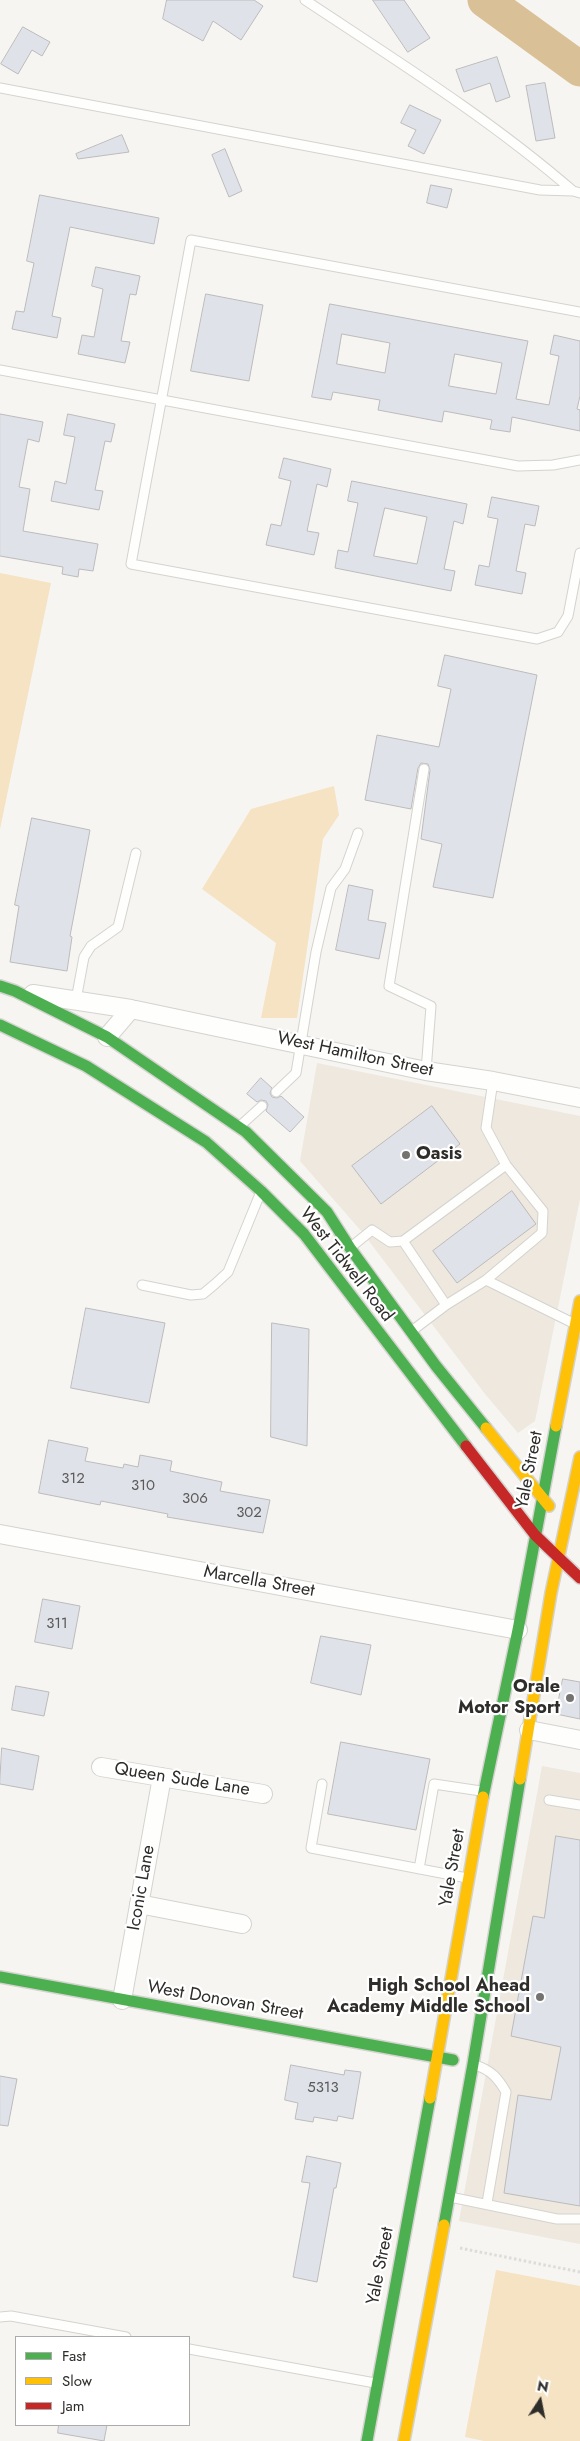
<!DOCTYPE html>
<style>
body{margin:0}
#map{position:relative;width:580px;height:2441px;overflow:hidden;background:#f7f5f1;font-family:Jost,sans-serif}
canvas{display:block}
.legend{position:absolute;left:15px;top:2336px;width:175px;height:90px;box-sizing:border-box;background:#fff;border:1px solid #ababaa;margin:0;padding:6px 9px;list-style:none;font-size:15px;color:#2e2d2a}
.legend li{display:flex;align-items:center;gap:10px;height:25px}
.legend b{width:25px;border:1px solid #ababaa}
.north{position:absolute;left:515px;top:2376px;width:50px;height:50px;-webkit-text-stroke:4px #fff;paint-order:stroke;rotate:11deg;font-size:14px;font-weight:700;line-height:20px;text-align:center;color:#2e2d2a}
.north::after{content:'';display:block;margin:auto;width:18px;height:22px;background:#2e2d2a;clip-path:polygon(50% 0,100% 100%,50% 72%,0 100%)}
</style>
<div id="map">
<canvas width="580" height="2441"></canvas>
<ul class="legend">
<li><b style="height:6px;background:#4caf50"></b>Fast</li>
<li><b style="height:6px;background:#ffc107"></b>Slow</li>
<li><b style="height:6px;background:#c62828"></b>Jam</li>
</ul>
<div class="north">N</div>
</div>
<script>
const c = document.querySelector('canvas').getContext('2d');
c.lineJoin = 'round';
function paint(path, color) {
  c.fillStyle = color;
  c.fill(path, 'evenodd');
}
function strokePath(path, color, width, dash) {
  c.strokeStyle = color;
  c.lineWidth = width;
  c.lineCap = dash ? 'butt' : 'round';
  c.setLineDash(dash || []);
  c.stroke(path);
}
function drawText(font, color, halo, rows, align = 'center') {
  c.font = font + ' Jost,sans-serif';
  c.lineWidth = 4.5;
  c.setLineDash([]);
  c.textBaseline = 'middle';
  c.strokeStyle = halo;
  c.fillStyle = color;
  for (const [text, x, y, turn = 0] of rows) {
    c.save();
    c.translate(x, y);
    c.rotate((+turn || 0) * Math.PI / 180);
    c.textAlign = isNaN(turn) ? turn : align;
    if (halo) c.strokeText(text, 0, 0);
    c.fillText(text, 0, 0);
    c.restore();
  }
}
const built = new Path2D(`
 M 317,1063 L 580,1116 L 580,1199 L 535,1421 L 518,1433 L 485,1394 L 362,1232 L 300,1161 Z
 M 542,1766 L 580,1773 L 580,2244 L 459,2221 Z`);
const green = new Path2D(`
 M 0,573 L 51,583 L 0,829 Z
 M 334,786 L 339,815 L 323,839 L 297,1018 L 261,1018 L 276,943 L 202,889 L 251,809 Z
 M 496,2270 L 580,2286 L 580,2441 L 484,2441 L 465,2437 Z`);
const river = new Path2D(`
 M 485,0 L 580,69`);
const building = new Path2D(`
 M 167,0 L 254,0 L 263,6 L 241,40 L 213,21 L 203,41 L 163,19 Z
 M 373,0 L 404,0 L 430,38 L 408,52 Z
 M 23,27 L 50,42 L 42,56 L 32,50 L 18,74 L 1,64 Z
 M 497,57 L 510,97 L 496,102 L 490,83 L 464,92 L 456,70 Z
 M 545,83 L 555,138 L 536,141 L 526,86 Z
 M 410,105 L 441,120 L 424,154 L 408,146 L 416,130 L 401,123 Z
 M 122,135 L 129,152 L 78,159 L 76,154 Z
 M 225,149 L 242,191 L 229,197 L 212,155 Z
 M 431,185 L 452,189 L 447,208 L 427,203 Z
 M 40,195 L 159,218 L 154,244 L 70,227 L 52,316 L 61,318 L 57,338 L 12,329 L 16,311 L 24,312 L 34,263 L 27,261 Z
 M 96,267 L 140,276 L 136,295 L 130,294 L 121,341 L 130,342 L 125,363 L 78,354 L 82,335 L 94,337 L 103,289 L 92,286 Z
 M 206,294 L 263,305 L 249,381 L 191,371 Z
 M 330,304 L 528,341 L 516,399 L 549,405 L 559,356 L 550,354 L 554,335 L 580,341 L 580,396 L 577,409 L 580,410 L 580,431 L 512,417 L 510,432 L 490,429 L 492,420 L 444,411 L 442,422 L 378,410 L 380,400 L 333,392 L 331,400 L 312,397 ZM 342,334 L 390,343 L 385,373 L 337,364 ZM 455,354 L 502,363 L 496,394 L 449,386 Z
 M 0,414 L 43,422 L 39,442 L 28,439 L 19,487 L 30,489 L 23,531 L 98,544 L 93,571 L 79,569 L 78,577 L 62,574 L 63,567 L 0,556 Z
 M 68,414 L 115,424 L 111,442 L 105,441 L 95,490 L 103,491 L 99,510 L 51,501 L 55,481 L 66,484 L 75,437 L 64,435 Z
 M 284,458 L 331,469 L 327,487 L 317,484 L 307,531 L 319,533 L 314,555 L 266,545 L 271,524 L 281,526 L 291,481 L 279,478 Z
 M 352,481 L 467,504 L 463,524 L 454,521 L 444,569 L 455,571 L 451,591 L 335,568 L 338,550 L 348,552 L 358,503 L 348,501 ZM 385,508 L 427,517 L 417,564 L 374,556 Z
 M 492,497 L 539,506 L 535,526 L 525,524 L 516,571 L 526,573 L 522,594 L 475,585 L 479,565 L 489,567 L 498,519 L 488,517 Z
 M 445,655 L 537,675 L 493,898 L 433,887 L 442,844 L 421,839 L 430,770 L 428,764 L 421,763 L 418,768 L 411,809 L 365,800 L 377,735 L 439,747 L 451,689 L 438,686 Z
 M 32,818 L 90,830 L 70,936 L 72,937 L 67,971 L 10,962 L 19,906 L 15,905 Z
 M 349,885 L 373,890 L 368,920 L 386,923 L 379,959 L 336,950 Z
 M 261,1078 L 272,1088 L 270,1093 L 272,1097 L 277,1098 L 281,1096 L 304,1117 L 290,1132 L 266,1111 L 268,1105 L 266,1101 L 261,1100 L 257,1102 L 247,1094 Z
 M 432,1106 L 460,1144 L 381,1204 L 352,1166 Z
 M 512,1191 L 536,1224 L 457,1283 L 433,1251 Z
 M 86,1308 L 165,1323 L 149,1403 L 71,1388 Z
 M 272,1323 L 309,1329 L 307,1446 L 271,1437 Z
 M 49,1440 L 88,1448 L 85,1461 L 123,1468 L 124,1464 L 138,1467 L 140,1455 L 172,1461 L 170,1471 L 222,1482 L 220,1491 L 270,1500 L 263,1533 L 167,1517 L 168,1514 L 101,1501 L 100,1505 L 39,1493 Z
 M 43,1599 L 80,1606 L 72,1649 L 35,1642 Z
 M 321,1636 L 371,1645 L 361,1695 L 311,1683 Z
 M 563,1679 L 580,1682 L 580,1719 L 556,1714 Z
 M 16,1686 L 49,1692 L 44,1716 L 12,1710 Z
 M 341,1742 L 430,1759 L 416,1830 L 328,1814 Z
 M 2,1748 L 39,1756 L 33,1790 L 0,1784 Z
 M 556,1836 L 580,1840 L 580,2206 L 504,2193 L 518,2095 L 551,2100 L 561,2047 L 511,2036 L 533,1916 L 544,1918 Z
 M 291,2065 L 344,2075 L 345,2070 L 361,2072 L 353,2119 L 338,2116 L 337,2121 L 314,2117 L 313,2122 L 295,2119 L 298,2103 L 285,2100 Z
 M 0,2076 L 17,2079 L 8,2126 L 0,2125 Z
 M 307,2156 L 341,2163 L 336,2188 L 334,2188 L 317,2282 L 293,2277 L 310,2183 L 302,2182 Z
 M 59,2425 L 107,2425 L 104,2441 L 58,2433 Z`);
const path = new Path2D(`
 M 460,2248 L 580,2272`);
const lane = new Path2D(`
 M 305,0 C 397,61 490,119 573,191 L 580,193
 M 0,88 L 540,190 L 573,191
 M 580,312 L 191,240 L 131,564 L 537,639 L 558,632 L 568,616 L 580,553
 M 0,370 L 518,466 L 553,465 L 580,460
 M 424,769 L 389,986 L 431,1006 L 426,1071
 M 76,1000 L 84,957 L 91,946 L 118,927 L 136,853
 M 493,1081 L 486,1128 L 506,1165
 M 276,1092 L 296,1073 L 316,952 L 331,888 L 345,869 L 358,833
 M 241,1125 L 262,1106
 M 403,1241 L 446,1305
 M 351,1247 L 372,1230 L 390,1242 L 403,1241 L 506,1165 L 543,1211 L 542,1233 L 486,1280 L 446,1305 L 413,1330
 M 486,1280 L 573,1323
 M 142,1285 L 191,1295 L 203,1294 L 215,1284 L 228,1272 L 260,1194
 M 322,1784 L 311,1848 L 467,1878
 M 549,1800 L 580,1805
 M 419,1869 L 434,1784 L 481,1791
 M 475,2065 C 491,2070 498,2078 506,2092 L 487,2203
 M 450,2197 L 557,2219 L 580,2219
 M 0,2317 L 11,2316 L 126,2337
 M 189,2349 L 375,2383`);
const street = new Path2D(`
 M 33,994 L 131,1009 L 426,1071 L 493,1081 L 580,1098
 M 107,1037 L 131,1009
 M 0,1534 L 518,1630
 M 529,1730 L 580,1740
 M 101,1767 L 263,1794
 M 139,1904 L 242,1924
 M 122,2000 L 162,1777`);
const fast = new Path2D(`
 M 0,986 L 15,991 L 107,1037 L 246,1132 L 327,1212 L 350,1248 L 436,1366 L 486,1428
 M 0,1025 L 86,1066 L 206,1142 L 261,1191 L 304,1234 L 466,1446
 M 483,1797 L 518,1630 L 556,1426
 M 0,1977 L 453,2060
 M 444,2225 L 473,2064 L 520,1779
 M 367,2441 L 430,2098`);
const slow = new Path2D(`
 M 556,1426 L 580,1301
 M 486,1428 L 549,1506
 M 520,1779 L 551,1593 L 580,1457
 M 430,2098 L 483,1797
 M 404,2441 L 444,2225`);
const jam = new Path2D(`
 M 466,1446 L 535,1535 L 580,1578`);
const markers = [
 [406,1155,5,"#747370"],
 [570,1698,5,"#747370"],
 [540,1997,5,"#747370"]
];
const numberNames = [
 ["312",73,1479],
 ["310",143,1486],
 ["306",195,1499],
 ["302",249,1513],
 ["311",57,1624],
 ["5313",323,2088]
];
const streetNames = [
 ["West Hamilton Street",355,1055,12],
 ["West Tidwell Road",346,1265,52],
 ["Yale Street",530,1470,-79],
 ["Marcella Street",259,1582,10],
 ["Queen Sude Lane",182,1780,9],
 ["Yale Street",453,1868,-80],
 ["Iconic Lane",142,1888,-80],
 ["West Donovan Street",225,2001,10],
 ["Yale Street",381,2266,-79]
];
const poiNames = [
 ["Oasis",416,1155,"left"],
 ["Orale",560,1688],
 ["Motor Sport",560,1709],
 ["High School Ahead",530,1987],
 ["Academy Middle School",530,2008]
];
paint(built, '#eee8df');
paint(green, '#f5e3c3');
strokePath(river, '#d9c096', 35);
paint(building, '#e0e2e9');
strokePath(building, '#bcbbbb', 1);
strokePath(lane, '#d4d3cf', 11);
strokePath(street, '#d4d3cf', 20);
strokePath(fast, '#d4d3cf', 14);
strokePath(slow, '#d4d3cf', 14);
strokePath(jam, '#d4d3cf', 14);
strokePath(path, '#dddcdb', 3, [2.5, 2.5]);
strokePath(lane, '#fefefd', 9);
strokePath(street, '#fefefd', 18);
strokePath(fast, '#4caf50', 11);
strokePath(slow, '#ffc107', 11);
strokePath(jam, '#c62828', 11);
for (const [x, y, r, color] of markers) {
  const dot = new Path2D();
  dot.arc(x, y, r, 0, 2 * Math.PI);
  c.fillStyle = color;
  c.fill(dot);
  strokePath(dot, '#fff', 2);
}
drawText('15px', '#5a5a5a', null, numberNames);
drawText('18px', '#2e2d2a', '#fff', streetNames);
drawText('bold 18px', '#2e2d2a', '#fff', poiNames, 'right');
</script>
